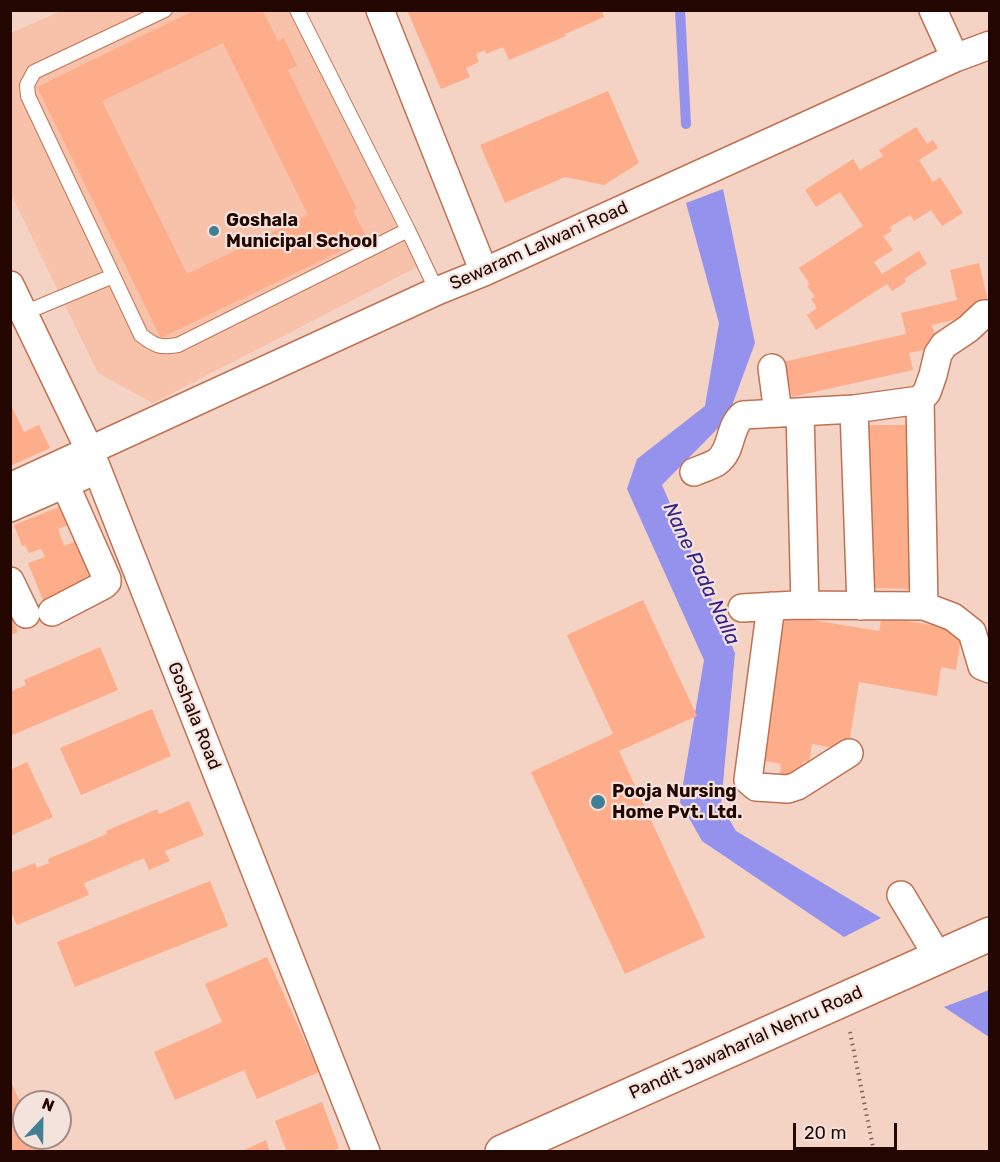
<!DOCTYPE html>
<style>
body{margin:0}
#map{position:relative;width:1000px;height:1162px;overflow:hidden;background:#f4d2c4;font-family:Rubik,sans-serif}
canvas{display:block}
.frame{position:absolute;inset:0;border:12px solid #230700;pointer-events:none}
.north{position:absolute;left:12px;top:1090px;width:60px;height:60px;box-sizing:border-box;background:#f4e3dc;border:2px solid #a08b84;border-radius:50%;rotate:22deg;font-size:16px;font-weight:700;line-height:24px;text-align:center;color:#230700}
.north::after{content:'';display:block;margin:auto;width:21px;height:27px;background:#417f95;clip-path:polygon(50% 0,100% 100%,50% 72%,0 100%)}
.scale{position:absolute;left:793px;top:1123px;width:104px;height:27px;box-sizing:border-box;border:3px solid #230700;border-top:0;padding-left:8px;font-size:18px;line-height:21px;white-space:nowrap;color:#230700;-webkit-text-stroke:4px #f4e3dc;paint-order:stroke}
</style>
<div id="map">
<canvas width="1000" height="1162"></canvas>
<div class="frame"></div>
<div class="north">N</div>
<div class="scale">20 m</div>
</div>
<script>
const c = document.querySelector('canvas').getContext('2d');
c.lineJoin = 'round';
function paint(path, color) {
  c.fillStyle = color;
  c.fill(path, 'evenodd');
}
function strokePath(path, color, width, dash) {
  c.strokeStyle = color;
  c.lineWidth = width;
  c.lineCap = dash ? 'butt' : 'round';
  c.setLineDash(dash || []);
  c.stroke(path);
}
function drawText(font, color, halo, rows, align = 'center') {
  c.font = font + ' Rubik,sans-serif';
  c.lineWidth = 4.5;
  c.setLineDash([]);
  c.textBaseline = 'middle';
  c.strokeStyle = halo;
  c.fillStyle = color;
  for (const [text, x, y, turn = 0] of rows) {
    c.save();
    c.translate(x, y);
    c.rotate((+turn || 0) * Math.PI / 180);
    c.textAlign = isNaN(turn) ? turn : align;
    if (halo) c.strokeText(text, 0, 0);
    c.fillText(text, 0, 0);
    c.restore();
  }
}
const built = new Path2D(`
 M 61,11 L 290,11 L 417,267 L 153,403 L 98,373 L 11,194 L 11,33 Z`);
const water = new Path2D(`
 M 723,189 L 755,343 L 727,419 L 662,485 L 735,653 L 721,805 L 736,831 L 881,918 L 844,937 L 702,841 L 680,802 L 704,660 L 627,489 L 637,459 L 705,406 L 719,323 L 686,203 Z
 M 989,990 L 989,1037 L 944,1007 Z`);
const stream = new Path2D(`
 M 680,10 L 686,124`);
const building = new Path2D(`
 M 195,10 L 255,10 L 256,13 L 262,10 L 278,41 L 284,38 L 297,66 L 288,70 L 357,209 L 353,211 L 367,238 L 161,338 L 37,87 ZM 223,43 L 308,215 L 187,274 L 102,101 Z
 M 407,10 L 602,10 L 604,17 L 565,34 L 566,36 L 509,60 L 503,47 L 486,54 L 485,50 L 476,54 L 479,62 L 466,68 L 470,77 L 441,89 Z
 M 608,91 L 639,163 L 604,185 L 565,177 L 505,203 L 480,145 Z
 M 916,127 L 927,144 L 933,140 L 938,148 L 919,160 L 933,182 L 940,177 L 963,213 L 942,226 L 931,210 L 914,221 L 910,215 L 890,227 L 892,231 L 883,236 L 893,250 L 874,262 L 882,274 L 919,251 L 927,264 L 904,279 L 906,282 L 892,291 L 887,284 L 816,330 L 807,315 L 817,308 L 811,299 L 815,297 L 807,286 L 810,284 L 799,268 L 863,226 L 840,192 L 816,207 L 805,190 L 853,159 L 860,170 L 883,156 L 879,150 Z
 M 979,263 L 988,301 L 972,305 L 975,315 L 932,325 L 938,347 L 909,353 L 913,370 L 792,397 L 783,362 L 906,334 L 901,313 L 957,300 L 950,270 Z
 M 10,403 L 24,432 L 39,425 L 50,448 L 10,466 Z
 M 866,425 L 908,425 L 915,589 L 873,588 Z
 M 69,503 L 76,522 L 58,529 L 64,546 L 83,538 L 101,583 L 43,600 L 28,563 L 45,557 L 41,549 L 29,553 L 25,545 L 22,546 L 14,525 Z
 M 643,600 L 697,716 L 619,751 L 705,937 L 625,974 L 531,772 L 613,734 L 567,635 Z
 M 10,614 L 18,632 L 10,635 Z
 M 785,617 L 806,620 L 806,619 L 879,631 L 882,617 L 962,630 L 956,670 L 941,667 L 937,696 L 859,682 L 848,750 L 812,744 L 809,762 L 803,761 L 801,778 L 780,774 L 781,764 L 761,760 Z
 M 100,647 L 118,690 L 10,736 L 10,692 L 26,685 L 24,680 Z
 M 152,709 L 171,756 L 81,795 L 60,748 Z
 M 27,762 L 53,817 L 10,836 L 10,770 Z
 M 189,801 L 204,835 L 165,851 L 170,861 L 149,870 L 144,858 L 84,883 L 89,895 L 17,925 L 10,910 L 10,873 L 35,863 L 37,868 L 49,863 L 48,859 L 107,834 L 106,831 L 157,809 L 159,814 Z
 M 210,881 L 228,926 L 75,987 L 57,942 Z
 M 267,957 L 319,1072 L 257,1099 L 244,1070 L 175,1100 L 154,1052 L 222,1022 L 205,984 Z
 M 10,1080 L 24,1110 L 24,1138 L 37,1138 L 43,1152 L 10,1152 Z
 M 322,1102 L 339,1148 L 330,1152 L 287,1152 L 275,1121 Z
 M 266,1140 L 270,1152 L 240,1152 Z`);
const path = new Path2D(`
 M 850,1032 L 874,1152`);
const lane = new Path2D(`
 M 165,10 L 34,72 L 27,85 L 28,96 L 141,335 C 155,346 160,348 178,345 L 408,230
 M 297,10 L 408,230 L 437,291
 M 24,313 L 113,276`);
const street = new Path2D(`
 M 380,10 L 484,272
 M 933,10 L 955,58
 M 10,285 L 90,451 L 366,1152
 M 772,368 L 778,413
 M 920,400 L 924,606
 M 854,409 L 861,606
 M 800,412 L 805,605
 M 694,472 C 701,469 711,466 717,462 C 733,451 728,427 743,415 L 854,409 L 920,400 L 927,392 L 933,375 L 938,354 L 944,345 L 968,329 L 984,314 L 990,314
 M 10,487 L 437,291 L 484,272 L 955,58 L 990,45
 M 10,508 L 81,477
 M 10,581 L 26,614
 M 771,606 L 748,780 L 756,787 L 788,789 L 797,786 L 849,753
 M 742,608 L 795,605 L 924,606 L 953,617 L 972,632 L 982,666 L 990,669
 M 52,612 L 104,585 L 107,582 L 107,579 L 65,484
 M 901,895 L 938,957`);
const secondary = new Path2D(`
 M 502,1152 L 990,934`);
const markers = [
 [214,231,6,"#417f95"],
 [598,802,8,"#417f95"]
];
const poiNames = [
 ["Goshala",226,221],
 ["Municipal School",226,242],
 ["Pooja Nursing",612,792],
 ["Home Pvt. Ltd.",612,813]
];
const streetNames = [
 ["Sewaram Lalwani Road",539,246,-24],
 ["Goshala Road",194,716,68],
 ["Pandit Jawaharlal Nehru Road",746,1043,-24]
];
const waterNames = [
 ["Nane Pada Nalla",701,574,65]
];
paint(built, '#f7c1aa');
paint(water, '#9492ed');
strokePath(stream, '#9492ed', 10);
paint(building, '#fead8b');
strokePath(lane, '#be7252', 16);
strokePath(street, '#be7252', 30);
strokePath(secondary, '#be7252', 36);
strokePath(path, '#826359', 4, [1.5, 4.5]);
strokePath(lane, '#fff', 14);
strokePath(street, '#fff', 27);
strokePath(secondary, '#fff', 33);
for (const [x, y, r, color] of markers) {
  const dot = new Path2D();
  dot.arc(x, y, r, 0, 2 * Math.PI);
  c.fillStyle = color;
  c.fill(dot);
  strokePath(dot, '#f4e3dc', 2);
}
drawText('bold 18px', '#230700', '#f4e3dc', poiNames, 'left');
drawText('18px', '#230700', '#f4e3dc', streetNames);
drawText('italic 20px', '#37218b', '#f4e3dc', waterNames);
</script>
